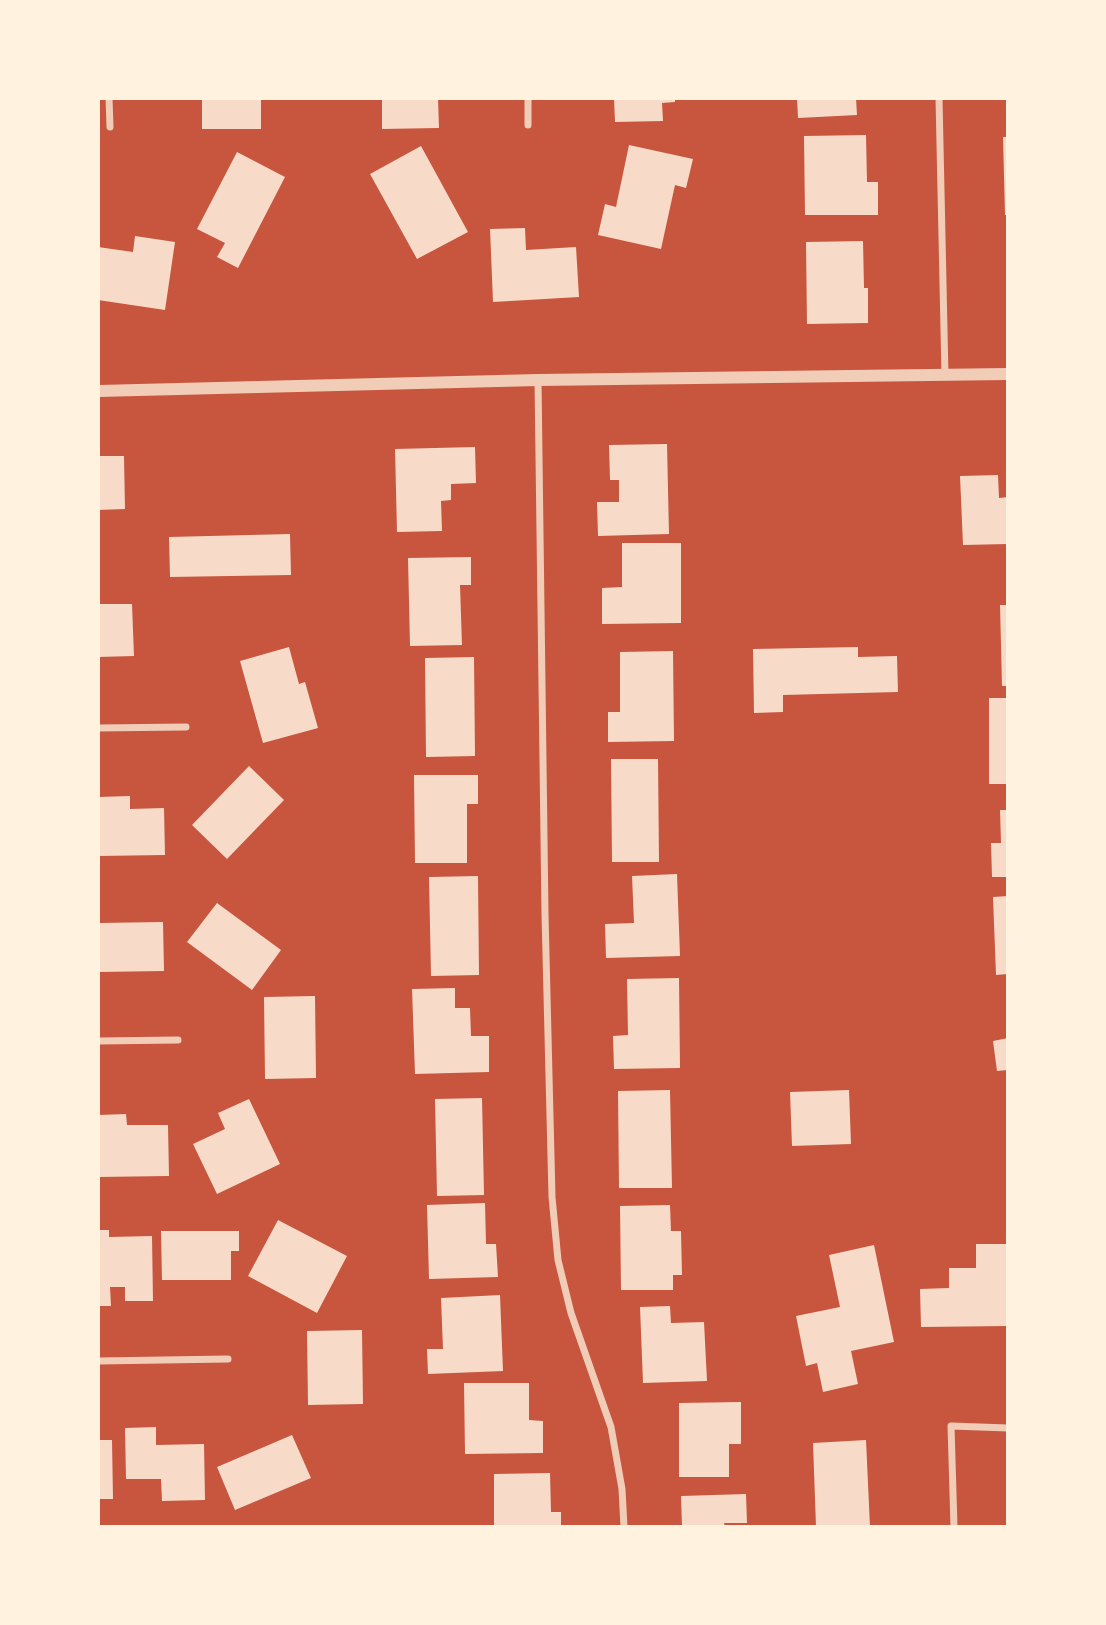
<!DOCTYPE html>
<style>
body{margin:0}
#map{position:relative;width:1106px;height:1625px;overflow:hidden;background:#c8553d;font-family:Figtree,sans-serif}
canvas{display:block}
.frame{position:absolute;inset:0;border:100px solid #fff3e0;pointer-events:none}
</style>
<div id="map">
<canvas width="1106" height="1625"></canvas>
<div class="frame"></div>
</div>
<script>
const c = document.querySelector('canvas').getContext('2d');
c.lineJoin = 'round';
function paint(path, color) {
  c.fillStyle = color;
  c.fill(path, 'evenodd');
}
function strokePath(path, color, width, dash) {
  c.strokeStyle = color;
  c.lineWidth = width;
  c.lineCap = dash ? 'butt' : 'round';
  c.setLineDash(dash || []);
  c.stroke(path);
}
const building = new Path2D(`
 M 202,98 L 261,98 L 261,129 L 202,129 Z
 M 382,98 L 438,98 L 439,128 L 382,129 Z
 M 614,98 L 675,98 L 675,102 L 662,103 L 663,121 L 615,122 Z
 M 797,98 L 856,98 L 857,115 L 798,118 Z
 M 866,135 L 867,182 L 878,182 L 878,215 L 805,215 L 804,136 Z
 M 1003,137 L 1008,137 L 1008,215 L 1005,215 Z
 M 629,145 L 693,159 L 686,188 L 675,185 L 661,249 L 598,235 L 605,204 L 616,207 Z
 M 421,146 L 468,232 L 417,259 L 370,174 Z
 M 237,152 L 285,177 L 238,268 L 217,257 L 225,243 L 197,229 Z
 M 525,228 L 526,250 L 576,247 L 579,297 L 493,302 L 490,229 Z
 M 135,236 L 175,242 L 165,310 L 98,300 L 98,247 L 133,252 Z
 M 863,241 L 864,288 L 868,288 L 868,323 L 807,324 L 806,242 Z
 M 667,444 L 669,534 L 598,536 L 597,502 L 619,502 L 619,480 L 610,480 L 609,445 Z
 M 475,447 L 476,483 L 451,484 L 451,500 L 441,501 L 442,531 L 397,532 L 395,449 Z
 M 98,456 L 124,456 L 125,509 L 98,510 Z
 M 998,475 L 999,498 L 1008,497 L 1008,544 L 963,545 L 960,476 Z
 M 290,534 L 291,575 L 170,577 L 169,537 Z
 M 622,543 L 681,543 L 681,623 L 602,624 L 602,588 L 622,587 Z
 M 471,557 L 471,585 L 460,585 L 462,645 L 410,646 L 408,558 Z
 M 98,604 L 132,604 L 134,656 L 98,657 Z
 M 1000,605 L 1008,605 L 1008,686 L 1002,686 Z
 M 289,647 L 299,684 L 305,682 L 318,728 L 263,743 L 240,661 Z
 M 858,647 L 858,657 L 897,656 L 898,692 L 783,695 L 783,712 L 754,713 L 753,649 Z
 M 673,651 L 674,741 L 608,742 L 608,712 L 620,712 L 620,652 Z
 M 474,657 L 475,756 L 426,757 L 425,658 Z
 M 989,698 L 1008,698 L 1008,784 L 989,784 Z
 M 611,759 L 658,759 L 659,862 L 612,862 Z
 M 249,766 L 284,800 L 227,859 L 192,825 Z
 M 414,775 L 478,775 L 478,804 L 467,804 L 467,863 L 415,863 Z
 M 130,796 L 130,809 L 164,808 L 165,855 L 98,856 L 98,797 Z
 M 1000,810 L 1008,810 L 1008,877 L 992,877 L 991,843 L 1001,843 Z
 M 677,874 L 680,956 L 606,958 L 605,924 L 634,923 L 632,876 Z
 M 478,876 L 479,975 L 431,976 L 429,877 Z
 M 1008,896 L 1008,974 L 996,975 L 993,897 Z
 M 217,903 L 281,950 L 252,990 L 187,942 Z
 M 163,922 L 164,971 L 98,972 L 98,923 Z
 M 679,978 L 680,1068 L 614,1069 L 613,1036 L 628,1035 L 627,979 Z
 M 455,988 L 455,1008 L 470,1008 L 471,1036 L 489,1036 L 489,1072 L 415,1074 L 412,989 Z
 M 315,996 L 316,1078 L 265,1079 L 264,997 Z
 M 1008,1038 L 1008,1070 L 997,1071 L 993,1041 Z
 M 670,1090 L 672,1188 L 619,1188 L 618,1091 Z
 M 849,1090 L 851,1144 L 792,1146 L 790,1092 Z
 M 482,1098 L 484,1195 L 437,1196 L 435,1099 Z
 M 249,1099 L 280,1164 L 217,1194 L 193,1144 L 225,1129 L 218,1113 Z
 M 126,1114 L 127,1125 L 168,1125 L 169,1176 L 98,1177 L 98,1115 Z
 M 485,1203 L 486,1244 L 496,1244 L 498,1277 L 429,1279 L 427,1205 Z
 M 670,1205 L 671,1231 L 681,1231 L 682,1275 L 673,1275 L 673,1290 L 621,1290 L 620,1206 Z
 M 278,1220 L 347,1256 L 317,1313 L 248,1276 Z
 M 98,1230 L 109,1230 L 109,1237 L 152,1236 L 153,1301 L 125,1301 L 125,1287 L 110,1287 L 111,1306 L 98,1306 Z
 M 161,1231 L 239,1231 L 239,1251 L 231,1251 L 231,1280 L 162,1280 Z
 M 976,1244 L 1008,1244 L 1008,1326 L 921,1327 L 920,1289 L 949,1288 L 949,1268 L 976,1268 Z
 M 874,1245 L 894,1342 L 851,1351 L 858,1384 L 823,1392 L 817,1363 L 806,1366 L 796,1316 L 840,1307 L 829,1255 Z
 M 500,1295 L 503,1371 L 428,1374 L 427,1349 L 443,1349 L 441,1298 Z
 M 670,1306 L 671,1323 L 704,1322 L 707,1381 L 643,1383 L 640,1307 Z
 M 362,1330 L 363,1404 L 308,1405 L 307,1331 Z
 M 464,1383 L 529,1383 L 529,1420 L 543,1421 L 543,1453 L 465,1454 Z
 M 741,1402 L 741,1444 L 729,1444 L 729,1477 L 679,1477 L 679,1403 Z
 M 156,1427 L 156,1445 L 204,1444 L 205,1500 L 162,1501 L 161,1479 L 126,1479 L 125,1428 Z
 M 292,1435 L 311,1478 L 235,1510 L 217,1467 Z
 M 98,1440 L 112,1440 L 113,1499 L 98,1499 Z
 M 866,1440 L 870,1527 L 816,1527 L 813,1443 Z
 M 550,1473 L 551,1512 L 561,1512 L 561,1527 L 494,1527 L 494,1474 Z
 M 746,1494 L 747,1523 L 724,1523 L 725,1527 L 682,1527 L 681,1496 Z`);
const minor = new Path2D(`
 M 109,98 L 110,127
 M 528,98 L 528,125
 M 939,98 L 945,376
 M 538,380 L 545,914 L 552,1197 L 558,1260 L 571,1313 L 611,1427 L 622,1489 L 624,1527
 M 98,728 L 186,727
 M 98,1041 L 178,1040
 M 98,1361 L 228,1359
 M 954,1527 L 951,1426 L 1008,1428`);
const tertiary = new Path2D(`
 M 98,391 L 538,380 L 1008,374`);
paint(building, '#f7dbc8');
strokePath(minor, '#f1ccb7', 7);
strokePath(tertiary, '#f1ccb7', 12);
</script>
